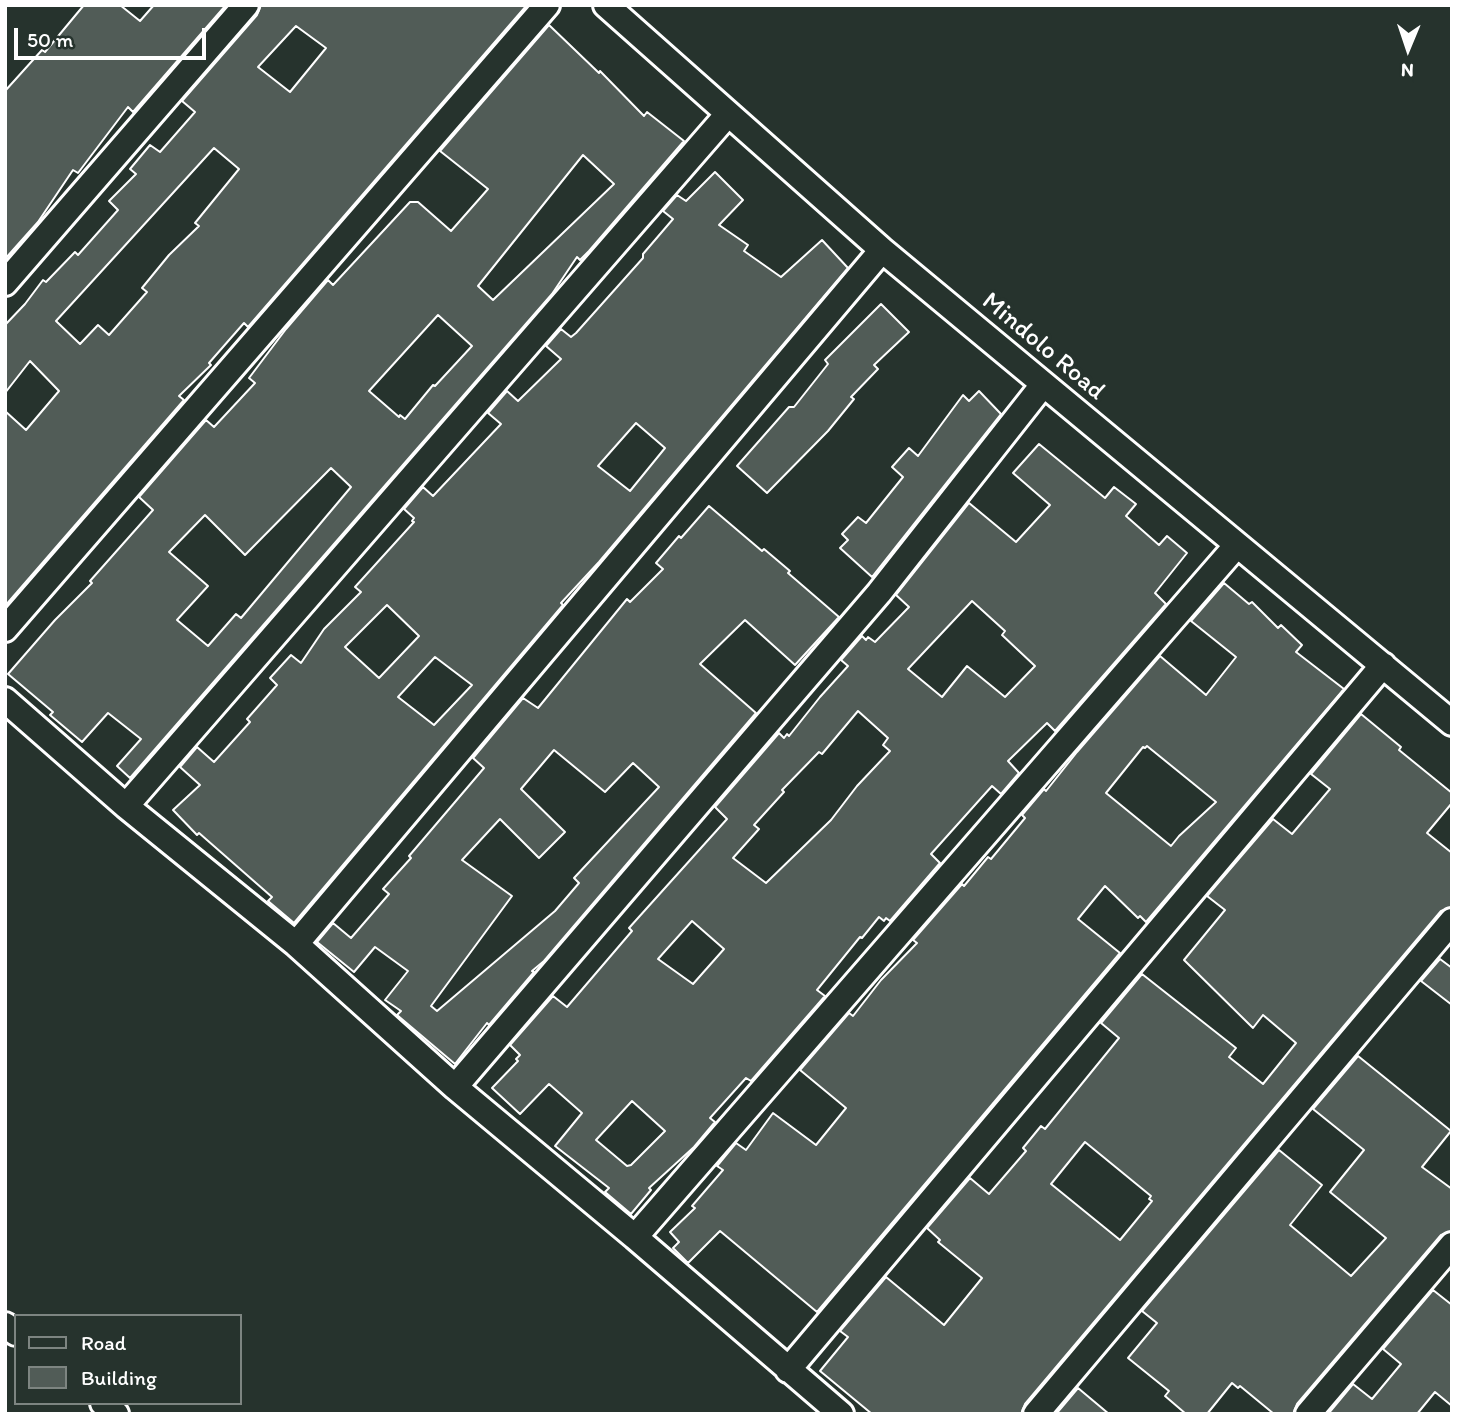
<!DOCTYPE html>
<style>
body{margin:0}
#map{position:relative;width:1457px;height:1419px;overflow:hidden;background:#26332d;font-family:Itim,sans-serif}
canvas{display:block}
.frame{position:absolute;inset:0;border:7px solid #fff;pointer-events:none}
.legend{position:absolute;left:14px;top:1314px;width:228px;height:91px;box-sizing:border-box;background:#26332d;border:2px solid #7d8581;margin:0;padding:9px 12px;list-style:none;font-size:21px;color:#fff}
.legend li{display:flex;align-items:center;gap:14px;height:35px}
.legend b{width:35px;border:2px solid #7d8581}
.north{position:absolute;left:1373px;top:14px;width:70px;height:70px;-webkit-text-stroke:5px #26332d;paint-order:stroke;rotate:182deg;font-size:19px;font-weight:700;line-height:28px;text-align:center;color:#fff}
.north::after{content:'';display:block;margin:auto;width:24px;height:32px;background:#fff;clip-path:polygon(50% 0,100% 100%,50% 72%,0 100%)}
.scale{position:absolute;left:14px;top:28px;width:192px;height:32px;box-sizing:border-box;border:4px solid #fff;border-top:0;padding-left:9px;font-size:21px;line-height:24px;white-space:nowrap;color:#fff;-webkit-text-stroke:5px #26332d;paint-order:stroke}
</style>
<div id="map">
<canvas width="1457" height="1419"></canvas>
<div class="frame"></div>
<ul class="legend">
<li><b style="height:9px;background:#26332d"></b>Road</li>
<li><b style="height:19px;background:#515c57"></b>Building</li>
</ul>
<div class="north">N</div>
<div class="scale">50 m</div>
</div>
<script>
const c = document.querySelector('canvas').getContext('2d');
c.lineJoin = 'round';
function paint(path, color) {
  c.fillStyle = color;
  c.fill(path, 'evenodd');
}
function strokePath(path, color, width, dash) {
  c.strokeStyle = color;
  c.lineWidth = width;
  c.lineCap = dash ? 'butt' : 'round';
  c.setLineDash(dash || []);
  c.stroke(path);
}
function drawText(font, color, halo, rows, align = 'center') {
  c.font = font + ' Itim,sans-serif';
  c.lineWidth = 7;
  c.setLineDash([]);
  c.textBaseline = 'middle';
  c.strokeStyle = halo;
  c.fillStyle = color;
  for (const [text, x, y, turn = 0] of rows) {
    c.save();
    c.translate(x, y);
    c.rotate((+turn || 0) * Math.PI / 180);
    c.textAlign = isNaN(turn) ? turn : align;
    if (halo) c.strokeText(text, 0, 0);
    c.fillText(text, 0, 0);
    c.restore();
  }
}
const building = new Path2D(`
 M 84,5 L 120,5 L 140,21 L 154,5 L 226,5 L 133,112 L 128,107 L 78,173 L 73,170 L 38,222 L 5,259 L 5,91 L 42,50 L 45,52 Z
 M 261,5 L 527,5 L 248,327 L 244,323 L 209,363 L 211,365 L 179,396 L 184,400 L 5,606 L 5,411 L 26,430 L 59,391 L 30,361 L 5,393 L 5,325 L 25,304 L 43,280 L 46,282 L 75,252 L 78,255 L 118,210 L 109,201 L 136,174 L 130,169 L 150,145 L 160,152 L 195,112 L 182,101 L 257,15 ZM 296,26 L 326,48 L 290,92 L 258,67 ZM 214,148 L 239,169 L 195,223 L 199,226 L 169,255 L 142,288 L 147,292 L 109,335 L 98,325 L 80,344 L 56,321 Z
 M 549,25 L 599,73 L 600,71 L 644,116 L 647,112 L 684,141 L 589,251 L 580,260 L 577,257 L 552,294 L 130,778 L 117,766 L 141,739 L 108,713 L 82,742 L 50,715 L 53,712 L 8,674 L 55,620 L 92,583 L 90,581 L 153,510 L 139,497 L 206,420 L 214,427 L 255,383 L 249,378 L 286,329 L 328,280 L 333,285 L 410,202 L 418,202 L 451,231 L 488,189 L 440,151 ZM 583,155 L 614,184 L 493,300 L 478,286 ZM 438,315 L 472,346 L 435,386 L 433,385 L 405,419 L 400,415 L 399,417 L 369,391 ZM 331,468 L 351,487 L 241,618 L 236,614 L 208,646 L 177,620 L 208,586 L 169,552 L 205,515 L 245,555 Z
 M 715,172 L 743,200 L 719,225 L 748,245 L 744,251 L 781,277 L 822,240 L 848,268 L 599,562 L 561,603 L 563,605 L 294,923 L 268,901 L 272,897 L 199,833 L 197,835 L 173,810 L 200,785 L 180,767 L 197,747 L 214,762 L 250,722 L 247,719 L 277,685 L 270,678 L 291,655 L 301,663 L 324,629 L 361,592 L 355,587 L 414,522 L 412,521 L 414,518 L 404,509 L 423,487 L 433,496 L 501,424 L 488,413 L 507,391 L 518,401 L 561,359 L 546,346 L 561,329 L 571,337 L 576,333 L 643,258 L 643,254 L 673,219 L 663,211 L 677,195 L 686,201 ZM 636,423 L 665,448 L 630,491 L 598,466 ZM 387,605 L 419,636 L 379,678 L 345,647 ZM 435,657 L 472,685 L 434,725 L 398,697 Z
 M 881,304 L 909,332 L 874,365 L 878,369 L 851,397 L 854,399 L 828,431 L 767,493 L 737,466 L 789,407 L 794,407 L 828,364 L 825,360 Z
 M 979,391 L 1001,414 L 872,577 L 840,548 L 848,540 L 842,534 L 858,517 L 866,523 L 903,477 L 892,467 L 909,448 L 918,456 L 963,395 L 969,401 Z
 M 1039,444 L 1105,498 L 1114,487 L 1136,504 L 1126,516 L 1159,545 L 1167,536 L 1187,553 L 1155,593 L 1166,604 L 1055,731 L 1047,723 L 1008,761 L 1019,773 L 1001,794 L 992,786 L 931,854 L 940,863 L 890,921 L 886,918 L 884,921 L 879,917 L 862,938 L 860,937 L 817,990 L 825,996 L 751,1081 L 746,1078 L 710,1118 L 715,1122 L 694,1147 L 649,1188 L 651,1190 L 631,1214 L 605,1192 L 609,1188 L 555,1146 L 582,1113 L 549,1084 L 520,1114 L 492,1088 L 518,1061 L 516,1059 L 520,1055 L 510,1045 L 553,996 L 567,1007 L 632,931 L 629,928 L 727,819 L 715,807 L 779,733 L 784,738 L 787,734 L 789,736 L 820,697 L 848,666 L 841,660 L 862,636 L 866,640 L 868,637 L 875,642 L 909,607 L 896,595 L 969,503 L 1016,542 L 1050,505 L 1013,473 ZM 972,601 L 1005,631 L 1002,635 L 1035,666 L 1005,697 L 967,666 L 942,697 L 908,669 ZM 858,711 L 888,738 L 883,745 L 890,751 L 857,786 L 831,820 L 766,883 L 733,858 L 759,829 L 754,825 L 784,792 L 782,790 L 819,752 L 822,754 ZM 692,921 L 724,949 L 693,984 L 658,959 ZM 632,1101 L 665,1131 L 631,1165 L 627,1166 L 596,1140 Z
 M 709,506 L 762,551 L 764,549 L 790,571 L 788,573 L 839,617 L 795,665 L 745,620 L 700,664 L 756,713 L 544,961 L 532,971 L 534,972 L 489,1025 L 487,1023 L 455,1064 L 397,1015 L 401,1011 L 385,1000 L 408,971 L 375,947 L 354,972 L 317,942 L 333,923 L 351,938 L 389,894 L 383,889 L 411,858 L 409,856 L 484,768 L 473,758 L 523,698 L 538,708 L 627,599 L 630,602 L 663,569 L 656,563 L 679,536 L 681,538 ZM 554,750 L 605,792 L 633,763 L 659,787 L 574,878 L 579,883 L 555,911 L 437,1011 L 431,1006 L 512,896 L 462,860 L 500,819 L 539,858 L 565,832 L 521,789 Z
 M 1224,583 L 1249,604 L 1252,602 L 1278,628 L 1281,625 L 1302,645 L 1296,652 L 1344,689 L 1146,922 L 1140,916 L 1138,918 L 1105,886 L 1078,919 L 1120,953 L 817,1312 L 720,1231 L 688,1263 L 673,1248 L 679,1242 L 670,1232 L 695,1208 L 692,1206 L 723,1170 L 717,1166 L 736,1143 L 746,1150 L 773,1113 L 816,1145 L 846,1108 L 800,1070 L 849,1013 L 853,1016 L 881,980 L 917,943 L 913,940 L 962,884 L 964,886 L 988,857 L 991,859 L 1025,818 L 1022,815 L 1044,789 L 1046,791 L 1077,752 L 1160,656 L 1206,695 L 1236,657 L 1191,621 ZM 1147,746 L 1216,802 L 1179,836 L 1171,846 L 1106,793 L 1143,747 L 1145,748 Z
 M 1361,714 L 1401,747 L 1399,750 L 1452,793 L 1452,803 L 1427,833 L 1452,853 L 1452,907 L 1441,911 L 1025,1404 L 1021,1414 L 872,1414 L 820,1371 L 848,1337 L 840,1331 L 886,1277 L 944,1325 L 982,1278 L 938,1242 L 940,1240 L 927,1228 L 970,1178 L 989,1194 L 1026,1151 L 1023,1148 L 1041,1126 L 1045,1129 L 1119,1038 L 1101,1023 L 1142,974 L 1236,1048 L 1229,1057 L 1263,1084 L 1296,1043 L 1263,1015 L 1253,1028 L 1184,960 L 1225,910 L 1207,896 L 1273,819 L 1292,834 L 1330,789 L 1311,774 ZM 1085,1142 L 1151,1196 L 1149,1199 L 1152,1201 L 1120,1240 L 1051,1184 Z
 M 1440,959 L 1452,968 L 1452,1005 L 1421,981 Z
 M 1358,1056 L 1451,1131 L 1422,1167 L 1452,1189 L 1452,1231 L 1441,1235 L 1297,1404 L 1293,1414 L 1274,1414 L 1240,1386 L 1238,1388 L 1232,1383 L 1207,1414 L 1186,1414 L 1165,1396 L 1169,1391 L 1128,1358 L 1157,1323 L 1142,1311 L 1279,1150 L 1322,1185 L 1290,1225 L 1351,1276 L 1386,1238 L 1330,1192 L 1364,1150 L 1313,1109 Z
 M 1433,1290 L 1452,1305 L 1452,1406 L 1435,1392 L 1417,1414 L 1328,1414 L 1353,1384 L 1372,1399 L 1401,1364 L 1383,1349 Z
 M 1078,1388 L 1109,1414 L 1056,1414 Z`);
const minor = new Path2D(`
 M 606,5 L 882,250 L 1452,723
 M 5,283 L 246,5
 M 5,629 L 547,5
 M 5,700 L 126,806 L 296,944 L 455,1087 L 635,1237
 M 126,806 L 728,114
 M 296,944 L 882,250
 M 455,1087 L 879,593 L 1042,386
 M 5,1325 L 16,1333
 M 788,1370 L 1383,665
 M 103,1403 L 116,1414
 M 841,1414 L 635,1237 L 1237,545
 M 1036,1414 L 1452,921
 M 1308,1414 L 1452,1245`);
const streetNames = [
 ["Mindolo Road",1043,347,40]
];
paint(building, '#515c57');
strokePath(building, '#fff', 2);
strokePath(minor, '#fff', 30);
strokePath(minor, '#26332d', 24);
drawText('26px', '#fff', '#26332d', streetNames);
</script>
